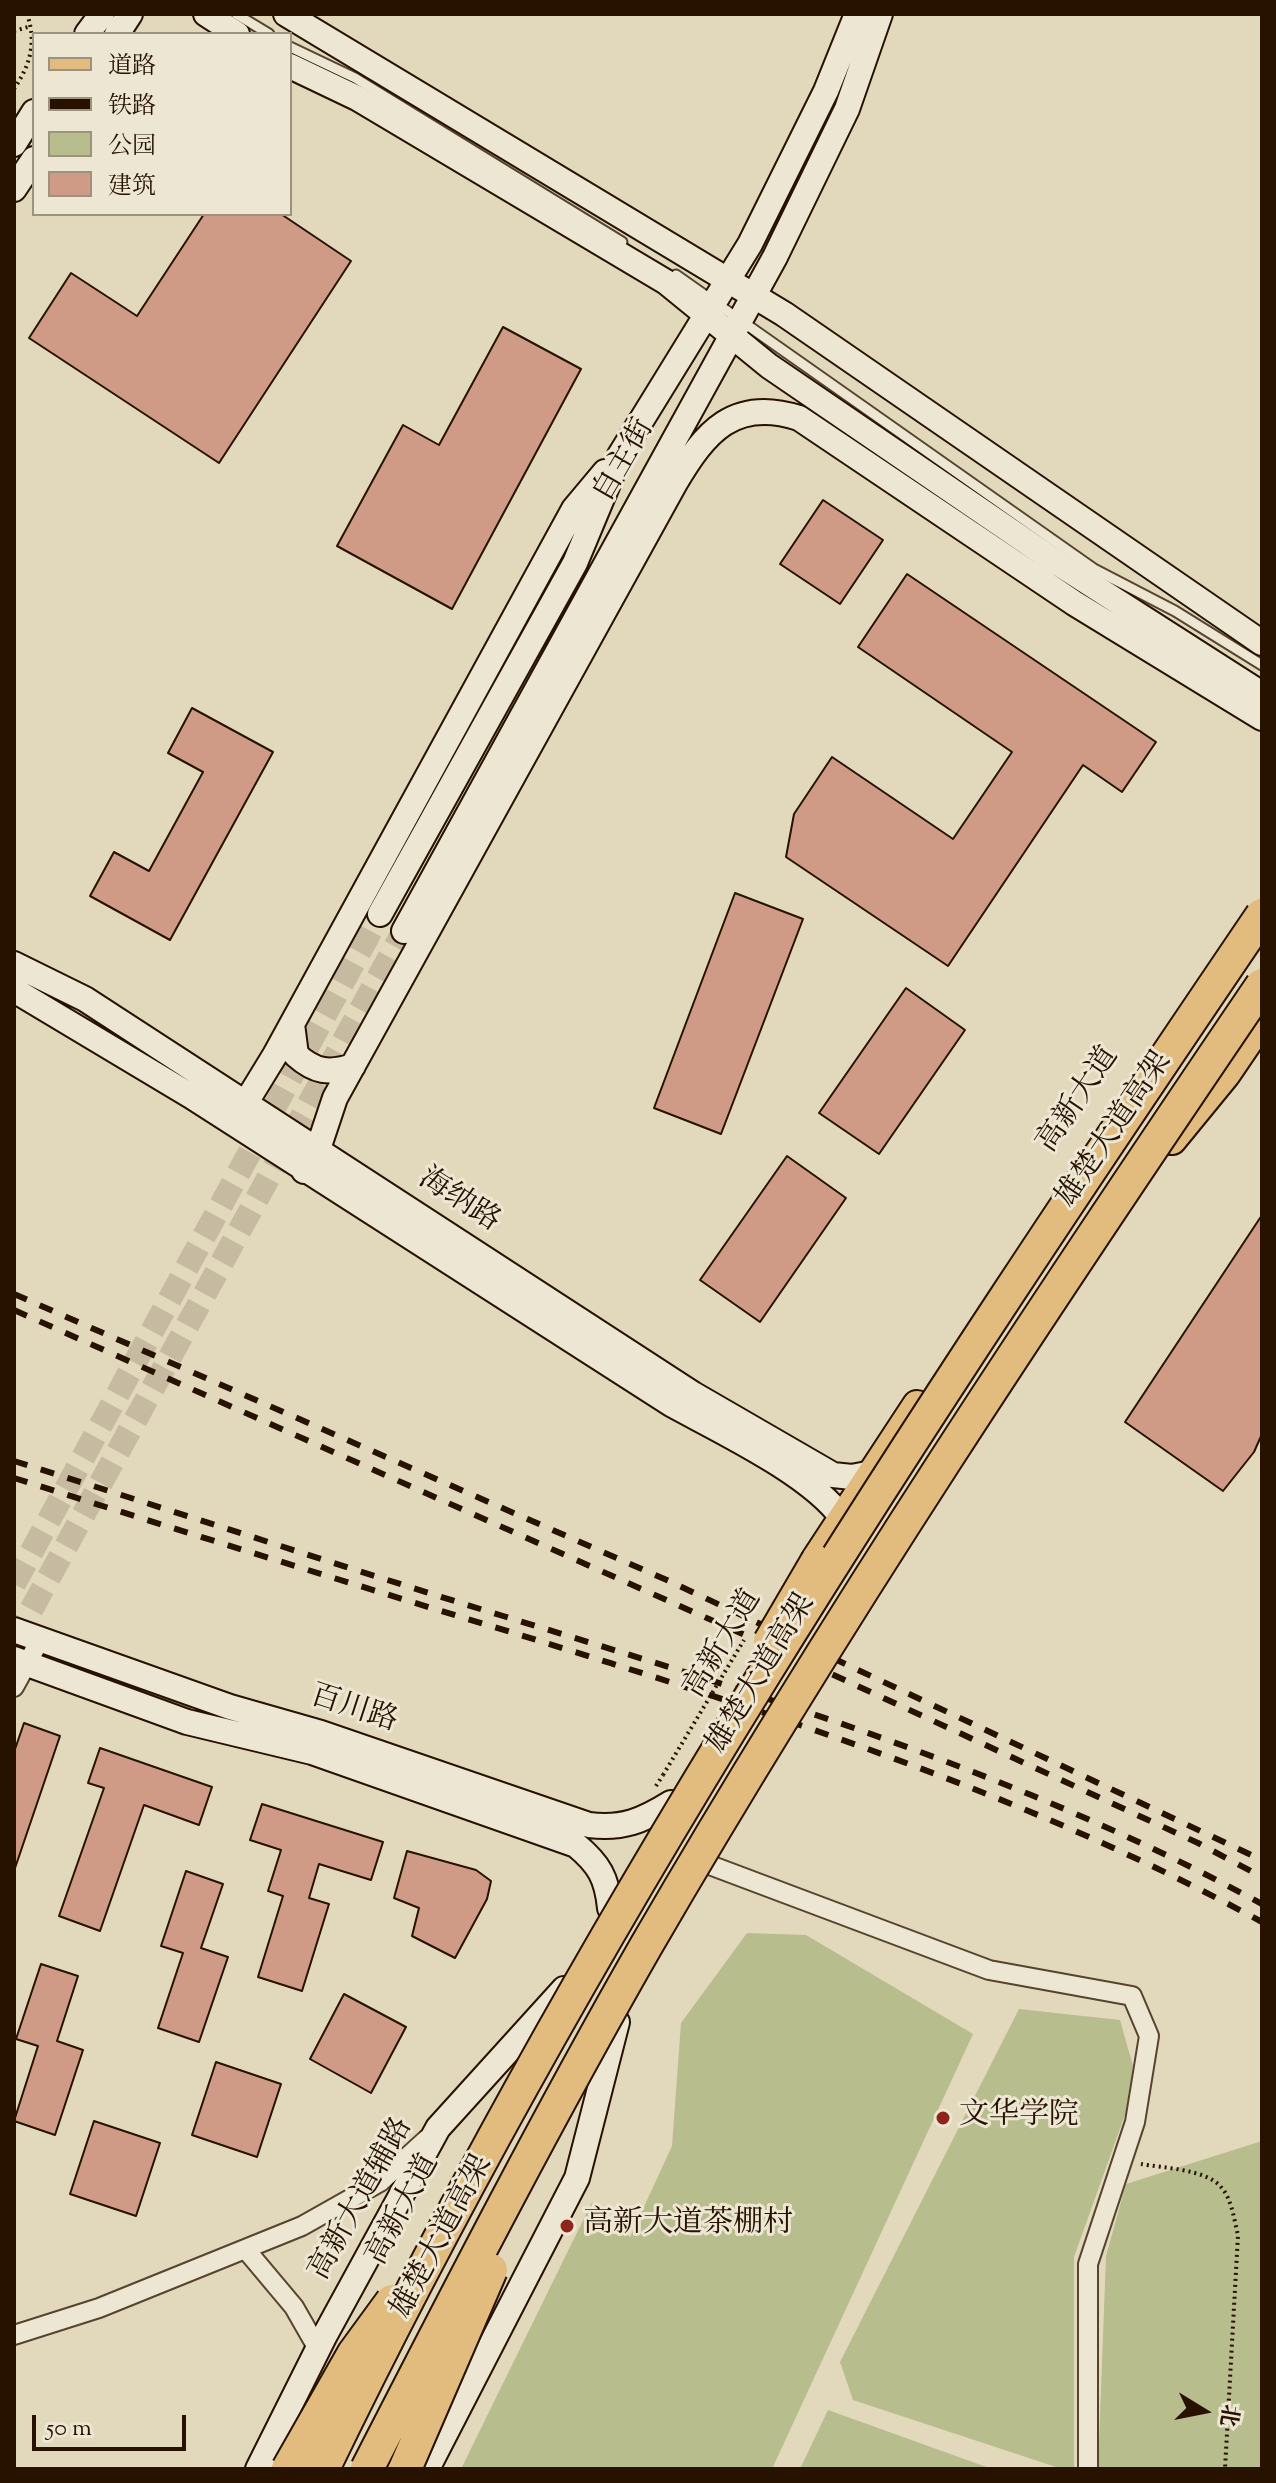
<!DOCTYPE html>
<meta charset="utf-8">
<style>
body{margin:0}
#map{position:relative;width:1276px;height:2483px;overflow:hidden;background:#e2d8bc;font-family:"Sorts Mill Goudy","Noto Serif SC",serif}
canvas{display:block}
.frame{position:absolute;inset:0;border:16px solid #271200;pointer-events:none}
.legend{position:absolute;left:32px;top:32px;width:260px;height:184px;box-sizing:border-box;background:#ece6d3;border:2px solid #9d917f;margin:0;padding:10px 14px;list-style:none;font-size:24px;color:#271200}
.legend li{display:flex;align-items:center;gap:16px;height:40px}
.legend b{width:40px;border:2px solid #9d917f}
.north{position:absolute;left:1164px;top:2371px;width:80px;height:80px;-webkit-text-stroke:6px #ece6d3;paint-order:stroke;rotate:100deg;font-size:22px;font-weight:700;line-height:32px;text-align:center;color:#271200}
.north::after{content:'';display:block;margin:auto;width:28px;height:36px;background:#271200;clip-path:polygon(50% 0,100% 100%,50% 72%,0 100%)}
.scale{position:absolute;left:32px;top:2415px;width:154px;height:36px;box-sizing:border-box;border:4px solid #271200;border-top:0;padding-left:10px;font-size:24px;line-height:28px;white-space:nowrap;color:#271200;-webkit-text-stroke:6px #ece6d3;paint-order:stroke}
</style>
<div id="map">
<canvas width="1276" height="2483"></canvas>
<div class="frame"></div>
<ul class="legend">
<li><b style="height:10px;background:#e1bc7e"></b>道路</li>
<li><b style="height:10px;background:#271200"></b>铁路</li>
<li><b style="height:22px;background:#b8bd8d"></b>公园</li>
<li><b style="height:22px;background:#cf9b87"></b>建筑</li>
</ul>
<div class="north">北</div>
<div class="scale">50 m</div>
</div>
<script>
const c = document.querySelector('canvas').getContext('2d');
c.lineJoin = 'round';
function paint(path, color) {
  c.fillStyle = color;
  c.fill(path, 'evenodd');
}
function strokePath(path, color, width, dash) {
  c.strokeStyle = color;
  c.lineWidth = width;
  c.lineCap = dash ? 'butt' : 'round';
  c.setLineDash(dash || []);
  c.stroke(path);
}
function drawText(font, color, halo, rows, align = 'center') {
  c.font = font + ' "Sorts Mill Goudy","Noto Serif SC",serif';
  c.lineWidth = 6;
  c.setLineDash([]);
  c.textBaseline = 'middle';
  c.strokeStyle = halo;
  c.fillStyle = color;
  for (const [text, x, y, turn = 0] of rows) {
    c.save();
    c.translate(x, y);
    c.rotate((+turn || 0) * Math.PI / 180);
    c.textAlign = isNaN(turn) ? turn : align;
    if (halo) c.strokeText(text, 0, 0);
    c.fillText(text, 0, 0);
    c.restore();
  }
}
const green = new Path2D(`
 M 747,1933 L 806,1935 L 973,2034 L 772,2469 L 461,2469 L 592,2202 L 630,2237 L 672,2146 L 681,2023 Z
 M 1019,2009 L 1120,2020 L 1133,2066 L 1126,2112 L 1074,2257 L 1074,2469 L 1062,2469 L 853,2400 L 840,2362 Z
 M 1262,2141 L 1262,2469 L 1098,2469 L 1106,2256 L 1126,2184 Z
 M 828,2410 L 992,2469 L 800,2469 Z`);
const building = new Path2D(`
 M 204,214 L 281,214 L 351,261 L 219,463 L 29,338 L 71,273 L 137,316 Z
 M 503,327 L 581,369 L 452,609 L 337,546 L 403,425 L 439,445 Z
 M 823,500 L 883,540 L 840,604 L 780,564 Z
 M 907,574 L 1156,742 L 1122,792 L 1083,765 L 948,966 L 786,857 L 794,814 L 832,757 L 953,839 L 1012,752 L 858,647 Z
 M 192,708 L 273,752 L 170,940 L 90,896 L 114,852 L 149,871 L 203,772 L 168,753 Z
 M 735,893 L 803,919 L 721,1134 L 654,1108 Z
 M 906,988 L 965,1030 L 879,1154 L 819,1113 Z
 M 787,1156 L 846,1198 L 760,1322 L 700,1280 Z
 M 1262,1215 L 1262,1434 L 1254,1452 L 1223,1491 L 1125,1422 Z
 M 24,1723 L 60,1736 L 14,1871 L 14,1752 Z
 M 100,1748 L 212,1787 L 199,1825 L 144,1805 L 100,1931 L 59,1916 L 104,1788 L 88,1783 Z
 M 262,1804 L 383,1842 L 371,1880 L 319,1864 L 309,1898 L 329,1904 L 302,1991 L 258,1977 L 283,1896 L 268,1891 L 281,1850 L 250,1840 Z
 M 407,1851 L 476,1870 L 491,1881 L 487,1899 L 455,1958 L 412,1936 L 419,1908 L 394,1898 Z
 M 186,1871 L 223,1884 L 201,1948 L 228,1957 L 199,2042 L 158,2028 L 183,1953 L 161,1946 Z
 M 41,1964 L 78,1976 L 57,2041 L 83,2050 L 55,2135 L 14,2121 L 38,2046 L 16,2039 Z
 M 344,1994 L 406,2027 L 371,2093 L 310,2059 Z
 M 216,2062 L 281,2084 L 257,2157 L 192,2135 Z
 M 94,2121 L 160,2143 L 136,2216 L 70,2194 Z`);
const secondaryTunnel = new Path2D(`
 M 14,1584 L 380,914
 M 14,1641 L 404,931`);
const path = new Path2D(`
 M 14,31 L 31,26
 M 14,89 C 30,65 37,43 27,14
 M 656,1786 L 663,1775
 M 1141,2164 C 1162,2168 1206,2169 1221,2187 C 1232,2199 1234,2220 1238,2235 L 1225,2469`);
const lane = new Path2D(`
 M 236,14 L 269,34
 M 290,47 L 355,78 L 622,242
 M 676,275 L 1094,569 L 1175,611 L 1262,665`);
const street = new Path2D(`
 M 14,1687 L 40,1640
 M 707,1864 L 989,1970 L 1132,1996 L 1149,2036 L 1135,2122 L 1088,2264 L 1088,2469
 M 247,2251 L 294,2307 L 318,2349
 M 14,2335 L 99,2308 L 302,2226 L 380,2182 L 427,2139`);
const secondary = new Path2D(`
 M 206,14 L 237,34
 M 286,14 L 784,314 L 1262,643
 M 87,34 L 102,14
 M 117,34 L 130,14
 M 290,66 L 357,98 L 666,282 L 769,366 L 1059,564 L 1262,694
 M 14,144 L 34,112
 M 14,189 L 34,159
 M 380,914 L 575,563 L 620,455 L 750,244 L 826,91 L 857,14
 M 404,931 L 775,257 L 847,109 L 880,14
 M 14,964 L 85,999 L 693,1394 L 833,1475 L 852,1477 L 872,1473
 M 14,990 L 191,1096 L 671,1404 C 720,1431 812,1474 843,1519
 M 292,1024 L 296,1055 C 315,1072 329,1074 353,1066
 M 237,1117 L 275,1055 L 574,509 L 605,472
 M 304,1171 L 318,1149 L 335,1098 L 675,483 C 705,432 734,397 799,418 L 1074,603 L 1262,718
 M 14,1630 L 230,1707 L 321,1733 L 589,1825 C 623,1829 642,1821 671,1803
 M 14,1659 L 187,1722 L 312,1752 L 576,1845 C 599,1864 607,1878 610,1908
 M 258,2469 L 325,2335 L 438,2128 L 564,1989
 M 427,2469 L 577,2178 L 617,2022`);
const primary = new Path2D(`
 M 1172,1140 L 1226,1074 L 1262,1021
 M 816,1559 L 917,1405`);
const rail = new Path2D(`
 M 14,1294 L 669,1581 L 1262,1860
 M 14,1310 L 799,1659 L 1198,1843 L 1262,1877
 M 14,1461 C 177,1512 340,1566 503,1616 C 762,1695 1023,1774 1262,1904
 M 14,1478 C 181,1531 349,1583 517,1634 C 772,1713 1027,1794 1262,1922`);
const pathBridge = new Path2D(`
 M 663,1775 L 744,1640`);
const primaryBridge = new Path2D(`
 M 768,1641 L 816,1559`);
const highwayBridge = new Path2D(`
 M 288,2469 L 354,2353 L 392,2301
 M 323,2469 C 587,1922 922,1416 1262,915
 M 367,2469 C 457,2294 548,2117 646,1946 C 837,1617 1048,1300 1262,985
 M 405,2469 L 491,2270`);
const markers = [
 [943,2118,8,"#8f2418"],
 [567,2226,8,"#8f2418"]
];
const streetNames = [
 ["自主街",626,462,-60],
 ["高新大道",1080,1101,-56],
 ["雄楚大道高架",1116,1131,-56],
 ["海纳路",458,1202,33],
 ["高新大道",725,1645,-59],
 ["雄楚大道高架",763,1675,-59],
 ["百川路",353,1711,18],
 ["高新大道辅路",363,2200,-61],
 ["高新大道",405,2211,-62],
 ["雄楚大道高架",444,2238,-62]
];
const poiNames = [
 ["文华学院",959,2118],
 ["高新大道茶棚村",583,2226]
];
paint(green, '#b8bd8d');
paint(building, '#cf9b87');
strokePath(building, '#271200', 2);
strokePath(secondaryTunnel, '#c6baa0', 24, [24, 12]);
strokePath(lane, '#56442f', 13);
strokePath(street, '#56442f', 22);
strokePath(secondary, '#271200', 28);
strokePath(primary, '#271200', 32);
strokePath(path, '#271200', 4, [2, 4]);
strokePath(lane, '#ece6d3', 9);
strokePath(street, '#ece6d3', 18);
strokePath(secondary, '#ece6d3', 24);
strokePath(primary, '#e1bc7e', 28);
strokePath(rail, '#271200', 6, [14, 14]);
strokePath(primaryBridge, '#271200', 32, []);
strokePath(highwayBridge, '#271200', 36, []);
strokePath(pathBridge, '#271200', 4, [2, 4]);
strokePath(primaryBridge, '#e1bc7e', 28);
strokePath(highwayBridge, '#e1bc7e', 32);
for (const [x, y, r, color] of markers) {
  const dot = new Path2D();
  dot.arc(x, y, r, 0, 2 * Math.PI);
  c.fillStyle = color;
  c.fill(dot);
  strokePath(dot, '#ece6d3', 3);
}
drawText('30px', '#271200', '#ece6d3', streetNames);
drawText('30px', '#271200', '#ece6d3', poiNames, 'left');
</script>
